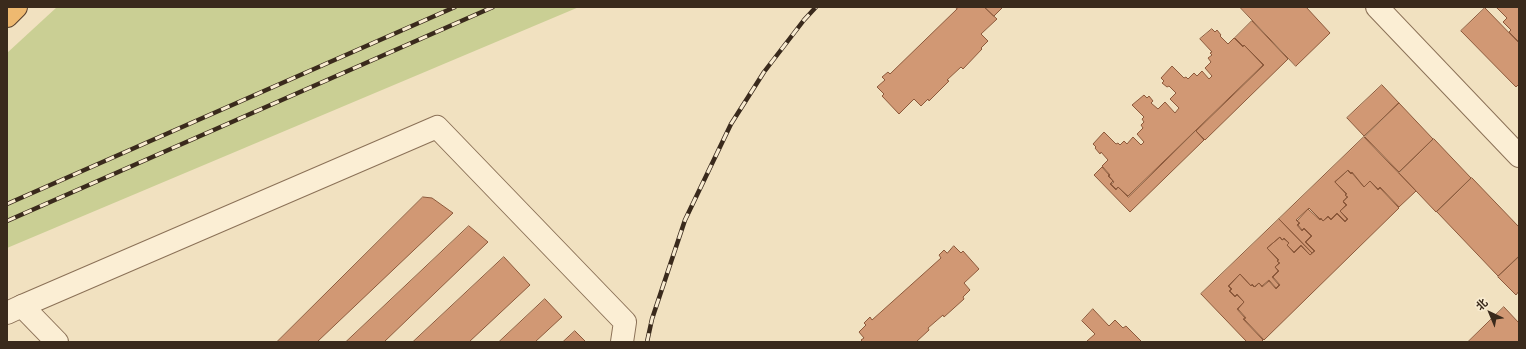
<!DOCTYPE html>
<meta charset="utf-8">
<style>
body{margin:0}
#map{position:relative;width:1526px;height:349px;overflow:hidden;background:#f1e1c0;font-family:"Crimson Pro","Noto Sans SC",serif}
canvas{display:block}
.frame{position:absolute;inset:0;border:8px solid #3a2a1c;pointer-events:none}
.north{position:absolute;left:1470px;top:293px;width:40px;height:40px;-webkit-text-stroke:3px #f8ebd0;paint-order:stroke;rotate:316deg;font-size:11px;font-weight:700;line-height:16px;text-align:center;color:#3a2a1c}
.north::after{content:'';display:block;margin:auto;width:14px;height:18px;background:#3a2a1c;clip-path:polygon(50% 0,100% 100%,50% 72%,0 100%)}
</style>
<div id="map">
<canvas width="1526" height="349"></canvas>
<div class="frame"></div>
<div class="north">北</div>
</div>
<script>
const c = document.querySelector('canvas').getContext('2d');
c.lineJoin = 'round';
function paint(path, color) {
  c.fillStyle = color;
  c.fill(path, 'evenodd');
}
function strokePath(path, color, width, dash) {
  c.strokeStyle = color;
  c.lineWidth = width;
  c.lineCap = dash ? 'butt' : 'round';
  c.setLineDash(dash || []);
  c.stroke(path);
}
const green = new Path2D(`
 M 57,7 L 579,7 L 7,248 L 7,53 Z`);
const building = new Path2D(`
 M 955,7 L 984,7 L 997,19 L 981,34 L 988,41 L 981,48 L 982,49 L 963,69 L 961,67 L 947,80 L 949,81 L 929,101 L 928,99 L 921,106 L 914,99 L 899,114 L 882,96 L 884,94 L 877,87 L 885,80 L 882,77 L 888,72 L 890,74 L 957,9 Z
 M 985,7 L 1003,7 L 994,16 Z
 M 1240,7 L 1306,7 L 1330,33 L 1296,66 Z
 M 1498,7 L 1519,7 L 1519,42 L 1509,32 L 1511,30 L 1503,22 L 1507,18 L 1497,8 Z
 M 1485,8 L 1519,43 L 1519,84 L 1516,87 L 1461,31 Z
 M 1252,21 L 1288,59 L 1205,140 L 1196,131 L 1264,65 L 1244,45 L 1243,46 L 1235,38 Z
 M 1212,29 L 1215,32 L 1217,30 L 1221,35 L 1220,36 L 1228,44 L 1234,38 L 1243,47 L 1244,45 L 1263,65 L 1128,196 L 1118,187 L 1116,189 L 1111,184 L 1114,182 L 1109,176 L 1110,175 L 1102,166 L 1108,160 L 1101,152 L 1100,154 L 1095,148 L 1096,147 L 1093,144 L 1104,132 L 1116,144 L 1118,143 L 1120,145 L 1124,141 L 1127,144 L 1133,137 L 1141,145 L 1144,142 L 1137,134 L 1143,128 L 1141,125 L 1144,122 L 1142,119 L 1144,117 L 1132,105 L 1144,95 L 1147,98 L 1149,96 L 1153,101 L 1151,103 L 1158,109 L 1165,102 L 1175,113 L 1179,108 L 1170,99 L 1176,93 L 1169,86 L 1167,87 L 1162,83 L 1164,81 L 1161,78 L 1172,66 L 1184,78 L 1186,77 L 1188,79 L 1194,73 L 1197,76 L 1202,71 L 1209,79 L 1212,76 L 1205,68 L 1211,62 L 1208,58 L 1212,55 L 1210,53 L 1212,52 L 1200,39 Z
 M 1382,85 L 1399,103 L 1364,136 L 1347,118 Z
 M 1399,103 L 1433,139 L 1399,172 L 1365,137 Z
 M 1196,131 L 1204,140 L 1130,212 L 1094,175 L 1102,167 L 1109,175 L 1108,176 L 1113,181 L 1110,184 L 1116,190 L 1118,187 L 1128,197 Z
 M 1364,137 L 1416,191 L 1399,207 L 1380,187 L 1378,189 L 1370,181 L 1364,187 L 1352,172 L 1351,173 L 1348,170 L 1335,182 L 1346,194 L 1345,195 L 1347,197 L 1343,202 L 1346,205 L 1340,211 L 1347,219 L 1345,221 L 1337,213 L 1331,219 L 1328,216 L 1323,221 L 1321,218 L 1320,219 L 1309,208 L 1296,220 L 1299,223 L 1297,225 L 1302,231 L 1304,229 L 1311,236 L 1305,242 L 1314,251 L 1312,253 L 1279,219 Z
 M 1434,139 L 1471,178 L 1436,212 L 1399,173 Z
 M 1348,171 L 1351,174 L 1352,173 L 1364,187 L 1370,181 L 1378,190 L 1380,188 L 1399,208 L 1264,340 L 1244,319 L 1246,318 L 1238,309 L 1244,302 L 1237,294 L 1235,296 L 1230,291 L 1232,289 L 1229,286 L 1240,274 L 1251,286 L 1252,285 L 1254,287 L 1259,283 L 1262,287 L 1269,281 L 1276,289 L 1280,285 L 1273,277 L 1279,271 L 1275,267 L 1280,263 L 1277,261 L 1279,260 L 1267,248 L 1280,237 L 1282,240 L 1284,239 L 1289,243 L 1287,245 L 1294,253 L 1301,246 L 1310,255 L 1315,251 L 1306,242 L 1312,236 L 1304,228 L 1302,230 L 1298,225 L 1300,223 L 1297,221 L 1308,209 L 1320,220 L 1321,219 L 1323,221 L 1328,217 L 1331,220 L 1337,214 L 1345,222 L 1348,219 L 1340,211 L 1347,205 L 1343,201 L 1348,197 L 1345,195 L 1347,194 L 1335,182 Z
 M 1472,178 L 1519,227 L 1519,256 L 1498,276 L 1437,212 Z
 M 423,197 L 432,198 L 453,213 L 317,342 L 277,342 Z
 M 1279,219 L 1312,253 L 1310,255 L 1301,245 L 1294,252 L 1287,245 L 1289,243 L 1284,238 L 1282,240 L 1280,237 L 1267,248 L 1278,260 L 1277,261 L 1279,263 L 1275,267 L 1278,271 L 1272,277 L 1279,285 L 1276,288 L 1269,280 L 1262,286 L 1259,283 L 1255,287 L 1252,284 L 1251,286 L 1240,274 L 1228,286 L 1231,289 L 1229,291 L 1235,297 L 1237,295 L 1244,302 L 1237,309 L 1245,318 L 1243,319 L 1263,340 L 1261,342 L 1247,342 L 1201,294 Z
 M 469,226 L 488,242 L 384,342 L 346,342 Z
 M 954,246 L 961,253 L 963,251 L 979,269 L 964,283 L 970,290 L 963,297 L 964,299 L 944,317 L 943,315 L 928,328 L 929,330 L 916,342 L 863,342 L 861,340 L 864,338 L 859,332 L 866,325 L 864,323 L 870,317 L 872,320 L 941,258 L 939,255 L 944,250 L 947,253 Z
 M 504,257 L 530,285 L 469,342 L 413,342 Z
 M 1519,257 L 1519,291 L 1516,295 L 1498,277 Z
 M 545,299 L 562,317 L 535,342 L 499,342 Z
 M 1504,307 L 1519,323 L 1519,342 L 1468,342 Z
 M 1093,309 L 1109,326 L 1115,320 L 1123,328 L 1126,326 L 1142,342 L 1088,342 L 1087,341 L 1095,334 L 1082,321 Z
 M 575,331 L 586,342 L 563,342 Z`);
const minor = new Path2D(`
 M 22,306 L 437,127 L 625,322 L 622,342`);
const tertiary = new Path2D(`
 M 1377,7 L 1519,156
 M 7,313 L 22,306 L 57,342`);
const trunk = new Path2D(`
 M 7,16 L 16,7`);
const rail = new Path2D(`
 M 7,204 L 455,7
 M 7,221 L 493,7
 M 647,342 L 652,319 L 685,220 L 731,124 L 764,72 L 804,20 L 816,7`);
paint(green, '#cacf94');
paint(building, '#d19874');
strokePath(building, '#8c593b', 1);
strokePath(minor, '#8b7157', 24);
strokePath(tertiary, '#8b7157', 24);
strokePath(trunk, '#583f2c', 24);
strokePath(minor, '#fbeed4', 22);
strokePath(tertiary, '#fbeed4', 22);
strokePath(trunk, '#eeb970', 22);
strokePath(rail, '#3a2a1c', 4.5);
strokePath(rail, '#f8ebd0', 3, [9]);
</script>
